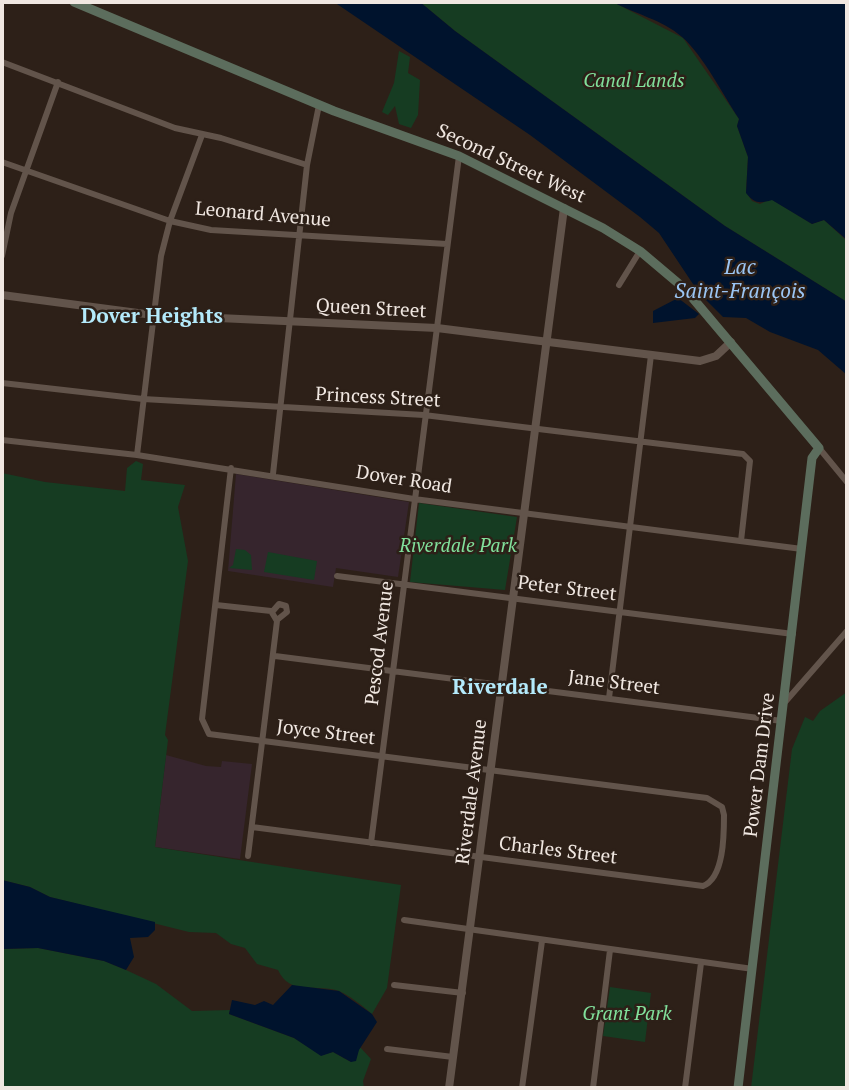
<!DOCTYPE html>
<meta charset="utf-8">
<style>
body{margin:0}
#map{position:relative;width:849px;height:1090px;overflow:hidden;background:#2d2018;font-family:"PT Serif",serif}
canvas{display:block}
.frame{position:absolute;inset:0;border:4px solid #f0e7e1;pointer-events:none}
</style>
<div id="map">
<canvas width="849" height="1090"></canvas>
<div class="frame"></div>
</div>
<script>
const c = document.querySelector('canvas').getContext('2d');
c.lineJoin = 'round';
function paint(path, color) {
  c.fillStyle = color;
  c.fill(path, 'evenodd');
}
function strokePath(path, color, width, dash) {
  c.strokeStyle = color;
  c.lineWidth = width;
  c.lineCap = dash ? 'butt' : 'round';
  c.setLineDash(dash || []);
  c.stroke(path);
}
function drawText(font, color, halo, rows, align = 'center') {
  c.font = font + ' "PT Serif",serif';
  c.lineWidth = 5;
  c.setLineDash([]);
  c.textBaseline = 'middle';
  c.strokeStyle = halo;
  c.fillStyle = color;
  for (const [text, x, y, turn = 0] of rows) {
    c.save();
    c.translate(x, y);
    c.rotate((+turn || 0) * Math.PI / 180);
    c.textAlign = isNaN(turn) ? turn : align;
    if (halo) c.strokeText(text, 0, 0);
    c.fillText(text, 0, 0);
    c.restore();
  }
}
const education = new Path2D(`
 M 236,474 L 409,502 L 398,577 L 336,568 L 333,587 L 228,571 Z
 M 166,755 L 206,766 L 221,767 L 222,761 L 252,764 L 240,859 L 155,847 Z`);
const green = new Path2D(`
 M 420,2 L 613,2 L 683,38 L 739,119 L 737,126 L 748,157 L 746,192 L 752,201 L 760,204 L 771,199 L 812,224 L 824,220 L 847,241 L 847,302 L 725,226 L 455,31 Z
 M 399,51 L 410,57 L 408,73 L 420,80 L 418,115 L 411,128 L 399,124 L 395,106 L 388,115 L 382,112 L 394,83 Z
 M 136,461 L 143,464 L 141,480 L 185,485 L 178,507 L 188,561 L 165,735 L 168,740 L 155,847 L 401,885 L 387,988 L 372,1014 C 363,1006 350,996 339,991 C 318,983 290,997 278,970 L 257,964 L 245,948 L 231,944 L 216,933 L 189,932 L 125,916 L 50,897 L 30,887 L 2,880 L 2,473 L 45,482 L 125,491 L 127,468 Z
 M 419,503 L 517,517 L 505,590 L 410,582 Z
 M 236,549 L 245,550 L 251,555 L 252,570 L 229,568 L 233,565 Z
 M 268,552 L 317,561 L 314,580 L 264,572 Z
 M 847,692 L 847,1088 L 751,1088 L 792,749 L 805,717 L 813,721 L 820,711 Z
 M 38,948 L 104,961 L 126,970 L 156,984 L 192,1011 L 230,1010 L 229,1014 L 294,1038 L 321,1055 L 333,1052 L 351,1062 L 360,1047 L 371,1059 L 363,1081 L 364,1088 L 2,1088 L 2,949 Z
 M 610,987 L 651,993 L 645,1042 L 603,1036 Z`);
const water = new Path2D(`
 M 334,2 L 420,2 L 455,31 L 725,226 L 847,302 L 847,375 L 818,350 L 770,332 L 746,318 L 723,317 L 699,293 L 659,233 L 640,217 L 530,135 Z
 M 613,2 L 847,2 L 847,240 L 824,220 L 812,224 L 772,200 C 759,204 754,203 746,193 L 748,157 L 737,126 L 739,119 C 723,95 703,55 682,37 C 663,20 635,14 613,2 Z
 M 678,298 L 699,314 L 695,318 L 653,323 L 653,311 Z
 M 2,880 L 30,887 L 50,897 L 155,922 L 155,930 L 148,937 L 130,938 L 134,957 L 126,970 L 104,961 L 38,948 L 2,949 Z
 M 292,985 L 339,991 L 372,1014 L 377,1022 L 359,1050 L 356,1061 L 351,1062 L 333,1052 L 321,1056 L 294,1038 L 229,1014 L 232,1000 L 255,1005 L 264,1001 L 273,1005 Z`);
const minor = new Path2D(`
 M 2,62 L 175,128 L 221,138 L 307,165
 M 2,162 L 170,221 L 211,230 L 447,244
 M 2,256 L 11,213 L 58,82
 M 619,285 L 640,251
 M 2,383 L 143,399 L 424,415 L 743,454 L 750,461 L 741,541
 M 2,440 L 137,455 L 414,499 L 802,549
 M 819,448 L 847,482
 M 137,455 L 161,256 L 170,221 L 202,135
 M 231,468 L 202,719 L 209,734 L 707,798 L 722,807 L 724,815 C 724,835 724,878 703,886 L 252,827
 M 273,474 L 307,165 L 319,105
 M 337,576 L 793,634
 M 216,605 L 271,611 L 277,621 L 248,856
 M 272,612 L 279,604 L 286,606 L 287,612 L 277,620
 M 275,656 L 782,721
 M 609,698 L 651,355
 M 786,701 L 847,631
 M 371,843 L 459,156
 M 404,920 L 753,969
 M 394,985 L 463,993
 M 387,1049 L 453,1057
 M 522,1088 L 542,941
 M 593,1088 L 610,950
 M 685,1088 L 701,963`);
const tertiary = new Path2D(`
 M 2,295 L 153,315 L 437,328 L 700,361 L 716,356 L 731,342
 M 449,1088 L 564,208`);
const secondary = new Path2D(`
 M 74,2 L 334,111 L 459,156 L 603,228 L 640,251 L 685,289 L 819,448 L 812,458 L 738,1088`);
const parkNames = [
 ["Canal Lands",634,82],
 ["Riverdale Park",458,547],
 ["Grant Park",627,1015]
];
const streetNames = [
 ["Second Street West",511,164,25],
 ["Leonard Avenue",263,215,5],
 ["Queen Street",371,309,3],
 ["Princess Street",378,398,3],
 ["Dover Road",404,480,9],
 ["Peter Street",567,589,7],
 ["Pescod Avenue",380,643,-83],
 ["Jane Street",614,683,7],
 ["Joyce Street",326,733,7],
 ["Power Dam Drive",760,765,-83],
 ["Riverdale Avenue",472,792,-83],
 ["Charles Street",558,851,7]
];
const waterNames = [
 ["Lac",740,268],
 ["Saint-François",740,292]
];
const neighbourhoodNames = [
 ["Dover Heights",152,317],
 ["Riverdale",500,688]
];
paint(education, '#36252d');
paint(green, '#163c22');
paint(water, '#00132d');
strokePath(minor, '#62544b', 6);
strokePath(tertiary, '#62544b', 8);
strokePath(secondary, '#5c6d5d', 9);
drawText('italic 19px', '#81e09b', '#2d2018', parkNames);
drawText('19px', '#f0e7e1', '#2d2018', streetNames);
drawText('italic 21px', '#9bc5f3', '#2d2018', waterNames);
drawText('bold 21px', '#b4eafb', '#2d2018', neighbourhoodNames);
</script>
